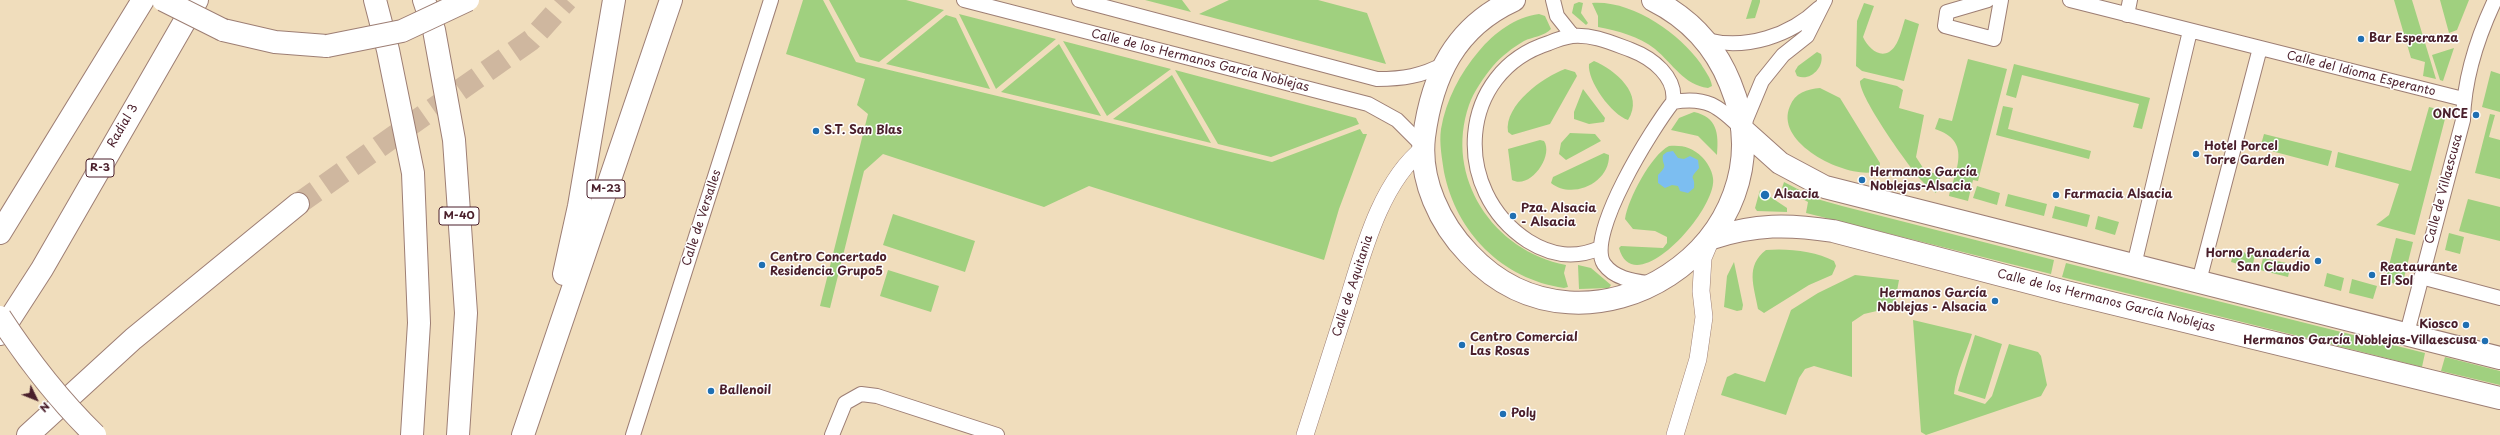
<!DOCTYPE html>
<meta charset="utf-8">
<style>
body{margin:0}
#map{position:relative;width:2500px;height:435px;overflow:hidden;background:#f0ddbc;font-family:"Playpen Sans",sans-serif}
canvas{display:block}
.north{position:absolute;left:16px;top:379px;width:40px;height:40px;-webkit-text-stroke:3px #fff;paint-order:stroke;rotate:133deg;font-size:11px;font-weight:700;line-height:16px;text-align:center;color:#4a1f2b}
.north::after{content:'';display:block;margin:auto;width:14px;height:18px;background:#4a1f2b;clip-path:polygon(50% 0,100% 100%,50% 72%,0 100%)}
</style>
<div id="map">
<canvas width="2500" height="435"></canvas>
<div class="north">N</div>
</div>
<script>
const c = document.querySelector('canvas').getContext('2d');
c.lineJoin = 'round';
function paint(path, color) {
  c.fillStyle = color;
  c.fill(path, 'evenodd');
}
function strokePath(path, color, width, dash) {
  c.strokeStyle = color;
  c.lineWidth = width;
  c.lineCap = dash ? 'butt' : 'round';
  c.setLineDash(dash || []);
  c.stroke(path);
}
function drawText(font, color, halo, rows, align = 'center') {
  c.font = font + ' "Playpen Sans",sans-serif';
  c.lineWidth = 3;
  c.setLineDash([]);
  c.textBaseline = 'middle';
  c.strokeStyle = halo;
  c.fillStyle = color;
  for (const [text, x, y, turn = 0] of rows) {
    c.save();
    c.translate(x, y);
    c.rotate((+turn || 0) * Math.PI / 180);
    c.textAlign = isNaN(turn) ? turn : align;
    if (halo) c.strokeText(text, 0, 0);
    c.fillText(text, 0, 0);
    c.restore();
  }
}
const green = new Path2D(`
 M 803,0 L 823,0 L 856,62 L 1272,162 L 1360,129 L 1363,134 L 1367,134 L 1339,209 L 1324,260 L 1089,186 L 1044,207 L 883,154 L 864,171 L 830,308 L 820,306 L 868,114 L 857,105 L 865,79 L 786,54 Z
 M 829,0 L 906,0 L 944,10 L 879,62 L 860,57 Z
 M 1145,0 L 1182,0 L 1191,12 Z
 M 1229,0 L 1318,0 L 1367,13 L 1386,64 L 1199,14 Z
 M 1752,0 L 1760,0 L 1760,2 L 1755,18 L 1746,19 Z
 M 2394,0 L 2412,0 L 2436,79 L 2423,76 L 2425,62 L 2411,58 Z
 M 2440,0 L 2469,0 L 2457,30 L 2449,33 Z
 M 1579,2 L 1583,3 L 1581,13 L 1588,23 L 1586,25 L 1572,13 L 1574,4 Z
 M 1592,3 C 1632,0 1679,33 1701,64 C 1705,71 1711,78 1712,86 L 1708,88 C 1684,85 1673,64 1655,49 C 1639,36 1618,31 1598,27 L 1598,16 Z
 M 1864,3 L 1874,6 L 1863,37 C 1869,50 1884,62 1895,46 C 1900,39 1902,28 1905,19 L 1919,24 L 1904,81 L 1862,71 L 1856,66 L 1857,21 Z
 M 959,14 L 1056,39 L 996,89 Z
 M 1539,14 L 1545,16 L 1551,29 C 1545,36 1532,37 1524,41 C 1512,48 1502,56 1493,66 C 1484,77 1474,91 1469,105 C 1444,177 1493,251 1566,265 L 1564,273 L 1568,287 L 1564,288 C 1502,279 1456,232 1444,172 C 1442,158 1439,143 1441,129 C 1446,100 1460,73 1479,51 C 1494,33 1515,17 1539,14 Z
 M 946,15 L 956,18 L 990,89 L 886,64 Z
 M 1063,41 L 1171,69 L 1107,116 Z
 M 1059,44 L 1101,116 L 1001,92 Z
 M 2454,48 L 2443,81 L 2440,80 L 2432,55 Z
 M 1817,52 L 1821,54 C 1825,67 1810,82 1797,76 L 1795,71 L 1798,66 Z
 M 1968,59 L 2007,69 L 1978,181 L 1973,180 L 1968,201 L 1949,196 C 1956,169 1972,141 1935,129 L 1939,118 L 1952,121 Z
 M 1594,61 C 1615,70 1645,94 1628,120 C 1612,115 1587,81 1589,64 Z
 M 2014,64 L 2150,98 L 2142,129 L 2133,127 L 2139,104 L 2022,75 L 2016,98 L 2006,95 Z
 M 1565,69 L 1575,72 L 1577,76 L 1550,124 L 1512,135 L 1508,132 C 1504,105 1543,77 1565,69 Z
 M 1175,70 L 1356,118 L 1359,124 L 1271,157 L 1218,144 Z
 M 2491,71 L 2500,74 L 2500,112 L 2482,107 Z
 M 1172,75 L 1211,143 L 1113,119 Z
 M 1864,78 L 1897,86 L 1903,90 L 1899,108 L 1924,115 L 1916,157 L 1925,171 L 1941,175 L 1936,193 C 1931,189 1926,186 1922,181 C 1909,167 1859,97 1860,81 Z
 M 1820,88 L 1840,98 L 1880,163 L 1879,170 C 1857,183 1772,146 1790,106 C 1795,93 1807,89 1820,88 Z
 M 1583,89 L 1605,118 L 1604,122 L 1589,124 L 1574,119 L 1574,112 Z
 M 2003,106 L 2013,108 L 2008,129 L 2091,151 L 2089,159 L 1996,135 Z
 M 2429,107 L 2442,110 L 2446,115 L 2415,235 L 2376,225 L 2389,215 L 2399,184 L 2335,167 L 2338,152 L 2411,171 Z
 M 1694,112 C 1717,117 1719,133 1717,155 L 1698,136 L 1671,130 L 1679,118 Z
 M 2490,114 L 2495,115 L 2489,137 L 2500,140 L 2500,179 L 2475,173 Z
 M 1570,133 L 1595,134 L 1601,141 L 1566,160 L 1559,154 L 1561,143 Z
 M 2264,134 L 2332,151 L 2328,166 L 2260,148 Z
 M 1540,140 L 1544,141 C 1554,156 1530,190 1512,180 L 1508,149 Z
 M 1669,146 C 1682,145 1692,147 1702,157 C 1707,162 1712,170 1713,178 C 1718,209 1634,303 1619,248 L 1621,246 L 1663,248 L 1667,243 L 1667,237 L 1655,231 L 1633,229 L 1625,219 C 1628,199 1651,155 1669,146 Z
 M 1604,153 L 1609,155 C 1610,183 1572,200 1551,183 L 1553,177 Z
 M 1784,182 L 1817,199 L 1842,206 L 2054,260 L 2051,274 L 1806,213 L 1808,202 L 1782,188 Z
 M 1977,186 L 2000,193 L 1997,205 L 1973,198 Z
 M 1760,190 L 1787,208 L 1787,212 L 1757,211 L 1755,208 Z
 M 2008,194 L 2047,204 L 2044,216 L 2005,206 Z
 M 2468,199 L 2500,207 L 2500,241 L 2459,231 Z
 M 2055,206 L 2090,215 L 2087,227 L 2052,218 Z
 M 893,214 L 975,241 L 965,272 L 883,245 Z
 M 2098,216 L 2119,222 L 2115,235 L 2095,229 Z
 M 2449,233 L 2464,237 L 2460,254 L 2445,250 Z
 M 2396,238 L 2413,242 L 2402,286 L 2385,281 Z
 M 1766,250 C 1787,248 1815,251 1834,261 L 1836,266 L 1832,275 L 1809,285 L 1764,313 L 1758,309 C 1754,286 1745,266 1766,250 Z
 M 2234,250 L 2255,255 L 2252,268 L 2231,262 Z
 M 2263,258 L 2291,264 L 2288,277 L 2260,270 Z
 M 1734,262 L 1743,305 L 1742,310 L 1737,311 L 1724,307 L 1727,276 Z
 M 2066,263 L 2425,353 L 2422,367 L 2062,277 Z
 M 1578,265 L 1591,268 L 1611,285 L 1609,288 L 1579,289 Z
 M 888,270 L 939,286 L 931,312 L 880,296 Z
 M 2327,273 L 2344,278 L 2341,291 L 2324,286 Z
 M 1855,275 L 1899,280 L 1894,307 L 1864,314 L 1852,322 L 1852,377 L 1814,366 L 1805,369 L 1799,378 L 1786,415 L 1721,395 L 1727,377 L 1735,373 L 1765,382 L 1791,310 L 1818,293 Z
 M 2352,279 L 2377,286 L 2373,299 L 2349,293 Z
 M 1913,320 L 1972,334 C 1966,354 1956,373 1954,394 L 1985,404 L 1992,396 L 2009,344 L 2038,352 L 2041,356 L 2047,385 L 2041,396 L 1926,435 L 1921,432 Z
 M 1975,335 L 2002,344 L 1985,399 L 1958,391 Z
 M 2445,357 L 2500,371 L 2500,385 L 2441,371 Z`);
const water = new Path2D(`
 M 1673,151 L 1678,158 L 1684,159 L 1690,156 L 1698,160 L 1699,168 C 1687,182 1696,174 1694,188 L 1688,193 L 1680,191 L 1678,186 L 1672,185 L 1665,188 L 1658,183 L 1658,175 C 1670,163 1661,167 1663,155 L 1667,152 Z`);
const motorwayTunnel = new Path2D(`
 M 298,204 L 531,40 L 567,0`);
const minor = new Path2D(`
 M 964,0 L 1368,104 L 1397,120 L 1423,146
 M 1079,0 L 1377,79 C 1403,79 1422,76 1444,64
 M 1553,0 L 1557,16 L 1573,36
 M 1988,0 L 1947,12 L 1945,26 L 1994,39 L 2001,0
 M 2070,0 L 2463,99
 M 2127,15 L 2130,0
 M 1706,40 C 1746,50 1790,36 1819,8
 M 1673,102 C 1706,96 1719,106 1742,129 L 1762,81 L 1783,55 L 1807,36 L 1825,0
 M 1600,248 C 1575,259 1552,256 1528,241 C 1451,191 1457,72 1549,43 C 1556,40 1565,37 1572,36 C 1593,34 1612,43 1631,50 C 1652,58 1677,77 1673,102 C 1653,127 1585,235 1604,264 C 1614,278 1632,281 1648,283
 M 2134,265 L 2190,31
 M 2421,277 L 2500,298
 M 2199,281 L 2260,48
 M 2407,333 L 2463,120 C 2464,80 2478,36 2495,0
 M 633,435 L 771,0
 M 832,435 L 845,403 L 861,394 L 877,396 L 997,435`);
const tertiary = new Path2D(`
 M 1305,435 C 1318,394 1331,354 1344,313 C 1361,260 1378,184 1424,148
 M 1675,435 L 1698,359 L 1704,317 L 1701,291 L 1703,258 L 1711,239`);
const primary = new Path2D(`
 M 1514,0 C 1455,27 1432,76 1424,137 C 1419,180 1440,224 1469,254 C 1587,379 1797,242 1730,83 C 1715,46 1689,18 1653,0
 M 1742,129 L 1780,163 L 1825,187 L 2500,358
 M 1712,238 C 1756,224 1788,224 1833,231 L 2066,292 L 2500,398`);
const motorway = new Path2D(`
 M 375,0 L 388,50 L 413,173 L 419,323 L 412,435
 M 424,0 L 434,30 L 454,140 L 466,313 L 458,435
 M 223,30 L 275,42 L 327,46
 M 0,233 L 143,0
 M 564,274 L 579,206 L 614,0
 M 0,334 L 42,269 L 197,0
 M 28,435 L 133,339 L 298,204
 M 523,435 L 671,0`);
const motorwayBridge = new Path2D(`
 M 163,0 L 223,30
 M 327,46 L 402,31 L 468,0
 M 0,317 C 28,360 58,399 95,435`);
const markers = [
 [2361,39,4,"#1f6fb2"],
 [2476,115,4,"#1f6fb2"],
 [816,131,4,"#1f6fb2"],
 [2196,154,4,"#1f6fb2"],
 [1862,180,4,"#1f6fb2"],
 [1765,195,5,"#1f6fb2"],
 [2056,195,4,"#1f6fb2"],
 [1513,216,4,"#1f6fb2"],
 [2318,261,4,"#1f6fb2"],
 [762,265,4,"#1f6fb2"],
 [2372,275,4,"#1f6fb2"],
 [1995,301,4,"#1f6fb2"],
 [2466,325,4,"#1f6fb2"],
 [2485,341,4,"#1f6fb2"],
 [1462,345,4,"#1f6fb2"],
 [711,391,4,"#1f6fb2"],
 [1503,414,4,"#1f6fb2"]
];
const shields = [
 [100,168,28],
 [606,189,38],
 [459,216,40]
];
const shieldNames = [
 ["R-3",100,168],
 ["M-23",606,189],
 ["M-40",459,216]
];
const poiNames = [
 ["Bar Esperanza",2369,39],
 ["ONCE",2468,115,"right"],
 ["S.T. San Blas",824,131],
 ["Hotel Porcel",2204,147],
 ["Torre Garden",2204,161],
 ["Hermanos García",1870,173],
 ["Noblejas-Alsacia",1870,187],
 ["Alsacia",1774,195],
 ["Farmacia Alsacia",2064,195],
 ["Pza. Alsacia",1521,209],
 ["- Alsacia",1521,223],
 ["Horno Panadería",2310,254,"right"],
 ["San Claudio",2310,268,"right"],
 ["Centro Concertado",770,258],
 ["Residencia Grupo5",770,272],
 ["Reataurante",2380,268],
 ["El Sol",2380,282],
 ["Hermanos García",1987,294,"right"],
 ["Noblejas - Alsacia",1987,308,"right"],
 ["Kiosco",2458,325,"right"],
 ["Centro Comercial",1470,338],
 ["Las Rosas",1470,352],
 ["Hermanos García Noblejas-Villaescusa",2477,341,"right"],
 ["Ballenoil",719,391],
 ["Poly",1511,414]
];
const streetNames = [
 ["Calle de los Hermanos García Noblejas",1200,61,14],
 ["Calle del Idioma Esperanto",2361,74,14],
 ["Radial 3",123,126,-60],
 ["Calle de Villaescusa",2444,189,-75],
 ["Calle de Versalles",702,218,-72],
 ["Calle de Aquitania",1353,286,-72],
 ["Calle de los Hermanos García Noblejas",2106,301,14]
];
paint(green, '#a0d07f');
paint(water, '#7cbef1');
strokePath(motorwayTunnel, '#cfb79f', 22, [22, 11]);
strokePath(minor, '#9d7e74', 16);
strokePath(tertiary, '#9d7e74', 18);
strokePath(primary, '#9d7e74', 24);
strokePath(motorway, '#9d7e74', 24);
strokePath(minor, '#fff', 14);
strokePath(tertiary, '#fff', 17);
strokePath(primary, '#fff', 22);
strokePath(motorway, '#fff', 22);
strokePath(motorwayBridge, '#9d7e74', 24, []);
strokePath(motorwayBridge, '#fff', 22);
for (const [x, y, r, color] of markers) {
  const dot = new Path2D();
  dot.arc(x, y, r, 0, 2 * Math.PI);
  c.fillStyle = color;
  c.fill(dot);
  strokePath(dot, '#fff', 1.5);
}
for (const [x, y, w] of shields) {
  const box = new Path2D();
  box.roundRect(x - w / 2, y - 9, w, 18, 3);
  c.fillStyle = '#fff';
  c.fill(box);
  strokePath(box, '#4a1f2b', 1);
}
drawText('bold 11px', '#4a1f2b', null, shieldNames);
drawText('bold 12px', '#4a1f2b', '#fff', poiNames, 'left');
drawText('12px', '#4a1f2b', '#fff', streetNames);
</script>
